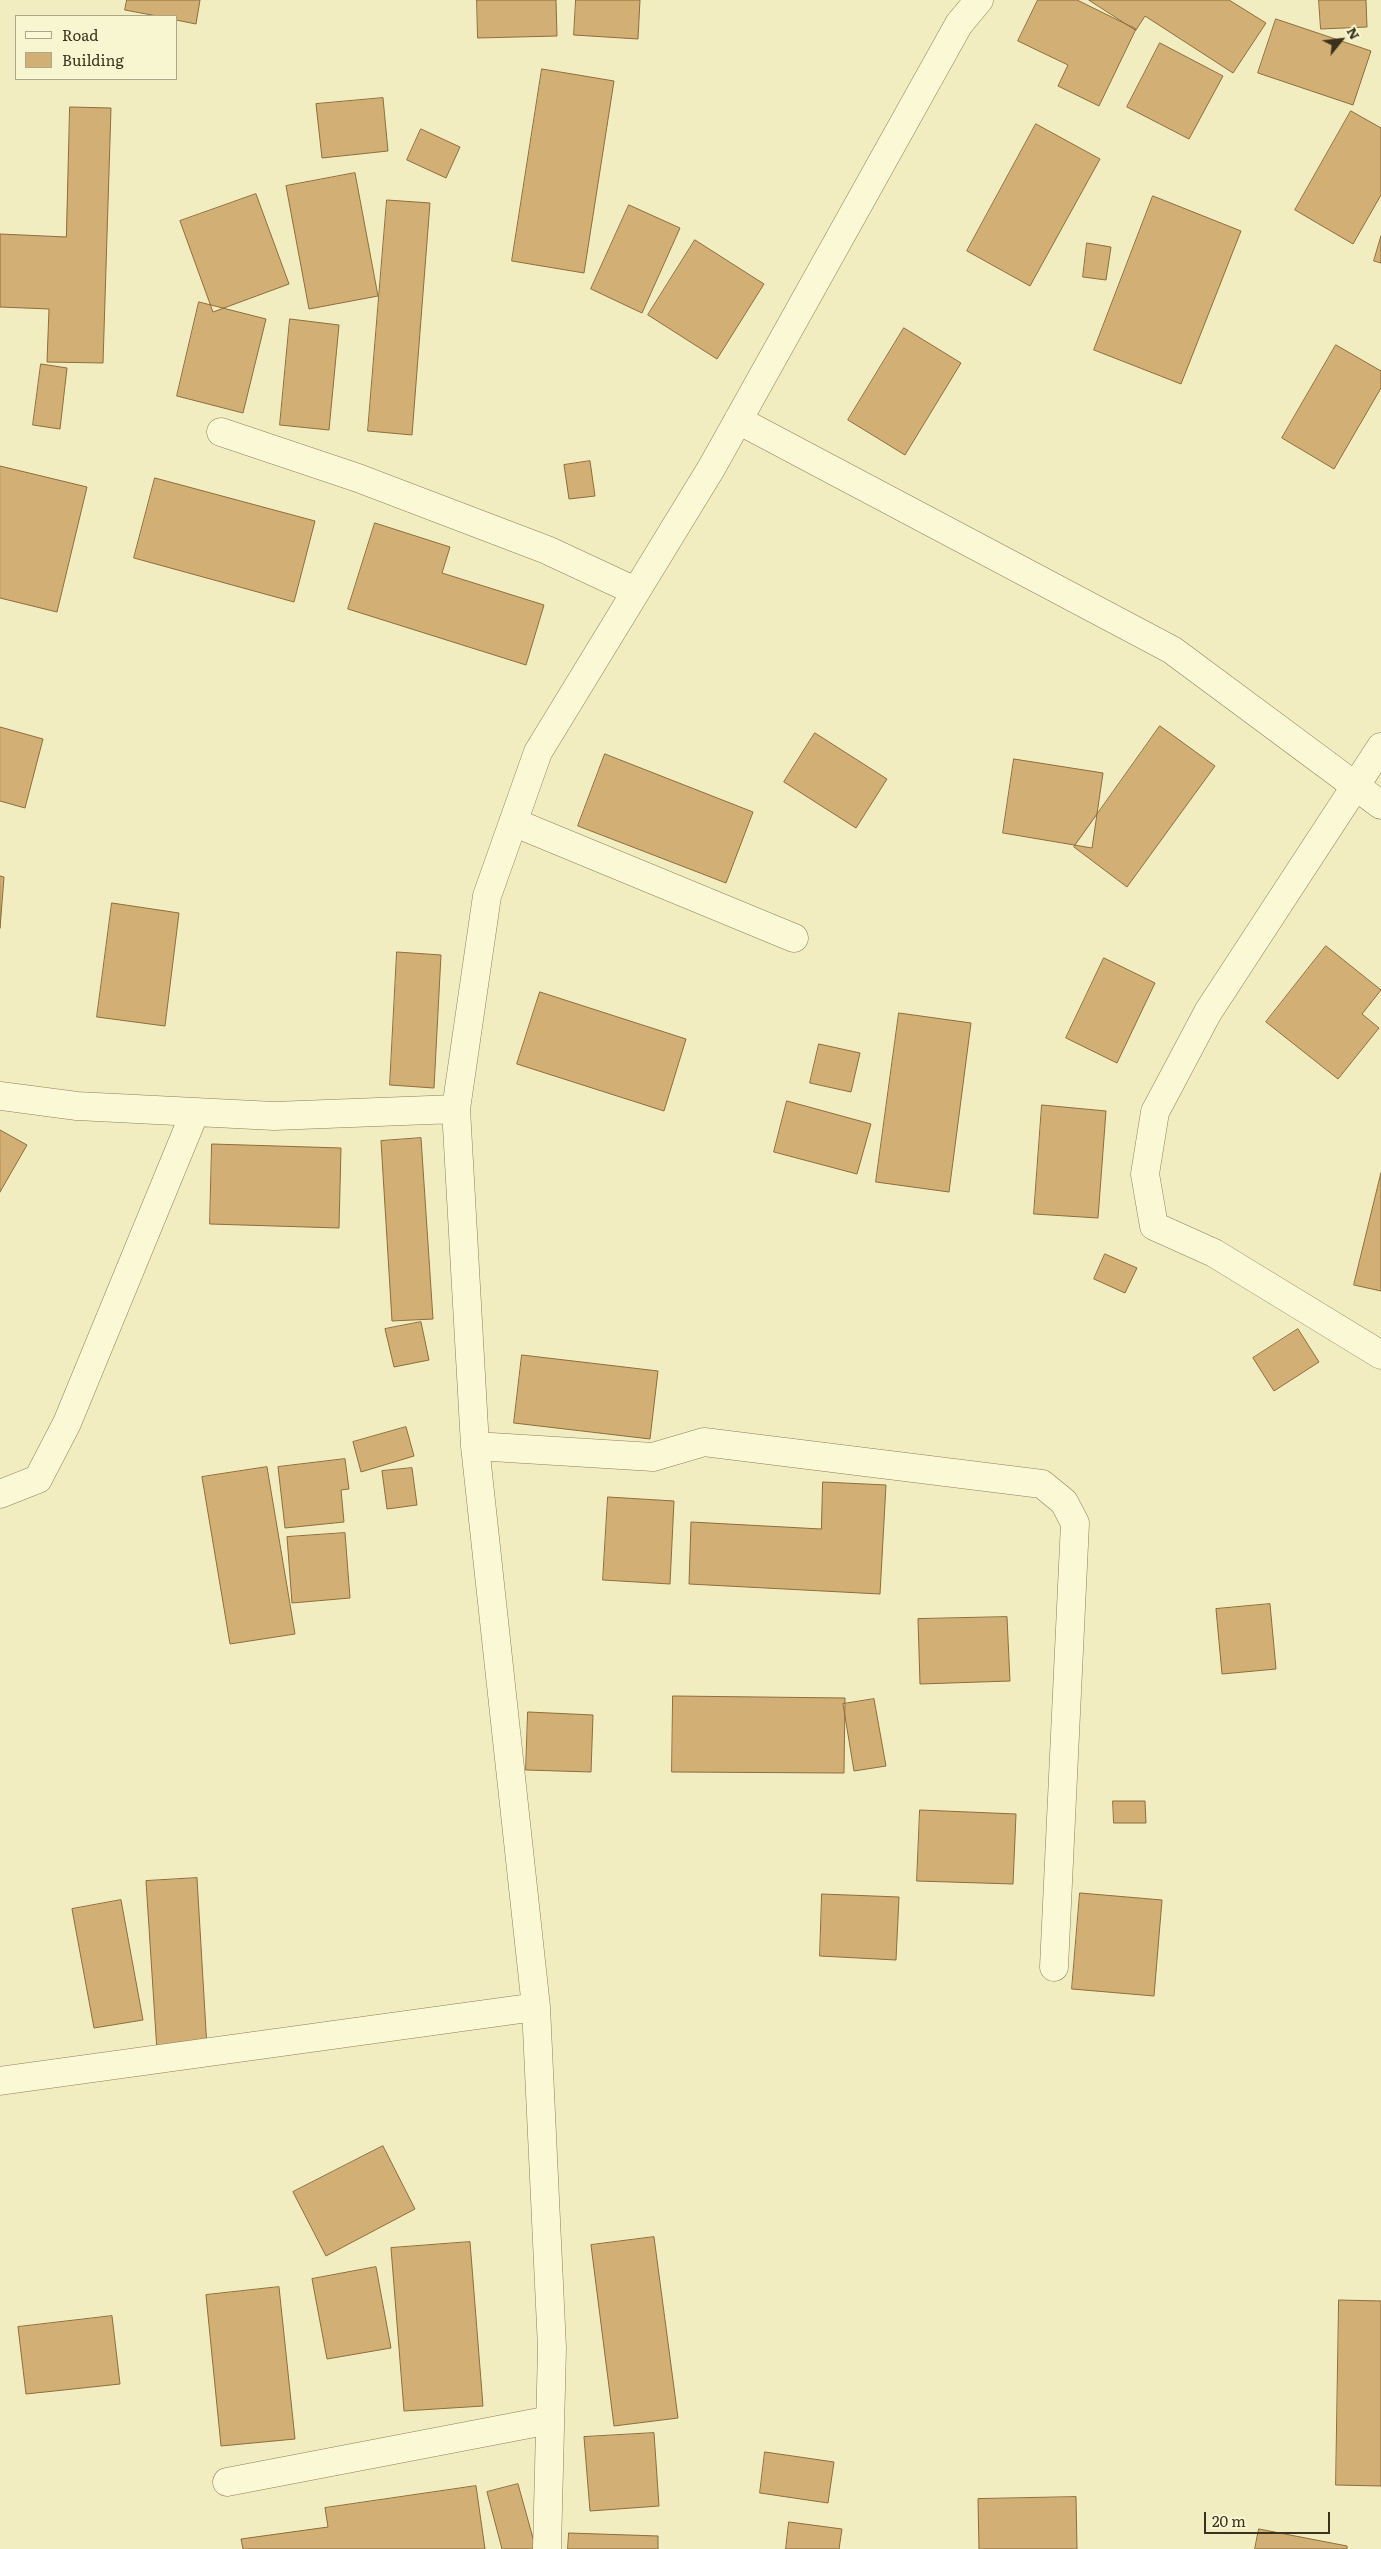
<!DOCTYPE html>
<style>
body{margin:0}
#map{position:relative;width:1381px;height:2549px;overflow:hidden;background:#f1edc1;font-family:Literata,serif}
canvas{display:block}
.legend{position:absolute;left:15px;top:15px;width:162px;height:65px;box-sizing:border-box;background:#f8f5d1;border:1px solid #aca789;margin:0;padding:6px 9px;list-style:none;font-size:15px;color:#3b321c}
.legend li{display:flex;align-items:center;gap:10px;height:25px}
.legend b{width:25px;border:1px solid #aca789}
.north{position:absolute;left:1316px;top:15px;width:50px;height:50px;-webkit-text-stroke:4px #f8f5d1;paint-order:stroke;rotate:61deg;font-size:14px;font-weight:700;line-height:20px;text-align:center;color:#3b321c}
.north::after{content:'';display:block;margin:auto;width:18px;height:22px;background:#3b321c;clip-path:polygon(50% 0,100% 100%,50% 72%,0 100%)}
.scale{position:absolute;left:1204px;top:2512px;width:126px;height:22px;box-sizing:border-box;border:2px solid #3b321c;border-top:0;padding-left:6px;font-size:15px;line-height:18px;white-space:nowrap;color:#3b321c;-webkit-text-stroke:4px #f8f5d1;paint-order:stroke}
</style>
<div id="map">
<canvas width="1381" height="2549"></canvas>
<ul class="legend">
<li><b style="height:6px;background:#fbf8d5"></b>Road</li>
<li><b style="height:14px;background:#d2af74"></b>Building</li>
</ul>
<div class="north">N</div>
<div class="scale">20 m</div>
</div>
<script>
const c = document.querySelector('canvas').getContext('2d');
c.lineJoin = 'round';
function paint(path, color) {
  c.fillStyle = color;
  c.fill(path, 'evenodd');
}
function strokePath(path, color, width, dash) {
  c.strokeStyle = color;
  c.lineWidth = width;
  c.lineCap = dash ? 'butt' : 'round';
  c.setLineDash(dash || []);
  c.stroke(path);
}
const building = new Path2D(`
 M 127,0 L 200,0 L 196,24 L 176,20 L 176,16 L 157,16 L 125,10 Z
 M 477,0 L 556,0 L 557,36 L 478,38 Z
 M 576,0 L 640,0 L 638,39 L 574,35 Z
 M 1038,0 L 1077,0 L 1136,29 L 1099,106 L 1058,86 L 1068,65 L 1018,41 Z
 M 1089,0 L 1229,0 L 1266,23 L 1233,73 L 1145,16 L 1136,30 Z
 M 1319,0 L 1366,0 L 1367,27 L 1321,29 Z
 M 1276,19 L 1371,51 L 1353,105 L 1258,73 Z
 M 1160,43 L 1223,76 L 1189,139 L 1127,107 Z
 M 542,69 L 614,81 L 584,273 L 512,261 Z
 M 383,98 L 388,151 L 322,158 L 316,104 Z
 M 70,107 L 111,108 L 103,363 L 47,362 L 49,309 L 0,307 L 0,234 L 66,237 Z
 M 1351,111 L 1381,128 L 1381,195 L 1353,244 L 1295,210 Z
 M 1036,124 L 1100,159 L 1030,286 L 967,251 Z
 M 421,129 L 460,147 L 446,178 L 407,160 Z
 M 355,173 L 378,296 L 309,309 L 286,186 Z
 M 256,194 L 289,284 L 213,312 L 180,221 Z
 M 1153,196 L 1241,231 L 1181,384 L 1094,350 Z
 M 387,200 L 430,203 L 412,435 L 368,431 Z
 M 629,205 L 680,228 L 642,313 L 591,289 Z
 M 1381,236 L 1381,263 L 1374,261 Z
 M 695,240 L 764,284 L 717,359 L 648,315 Z
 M 1087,243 L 1111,247 L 1106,280 L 1083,277 Z
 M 199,302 L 266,319 L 243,413 L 177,396 Z
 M 290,319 L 339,325 L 329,430 L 280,425 Z
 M 904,328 L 961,363 L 905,455 L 848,420 Z
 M 1336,345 L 1381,371 L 1381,388 L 1334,469 L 1282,438 Z
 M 41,364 L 67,368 L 60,429 L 33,425 Z
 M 590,461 L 595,496 L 569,499 L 564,465 Z
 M 0,466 L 87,487 L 57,612 L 0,598 Z
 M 155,478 L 315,521 L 294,602 L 134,558 Z
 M 375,523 L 450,547 L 442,573 L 544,605 L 526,665 L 348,609 Z
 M 1160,726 L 1215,766 L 1127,887 L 1074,847 Z
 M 0,727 L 43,739 L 25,808 L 0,801 Z
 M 815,733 L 887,779 L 856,828 L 784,782 Z
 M 605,754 L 753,812 L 726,883 L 578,826 Z
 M 1014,759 L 1103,773 L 1092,848 L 1003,833 Z
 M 0,876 L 4,877 L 0,928 Z
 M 112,903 L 179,913 L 165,1026 L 97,1017 Z
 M 1326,946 L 1381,990 L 1362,1014 L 1379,1028 L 1338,1079 L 1266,1022 Z
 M 397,952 L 441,955 L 434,1088 L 390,1085 Z
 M 1104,958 L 1155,983 L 1117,1063 L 1066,1038 Z
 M 540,992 L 686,1039 L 664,1111 L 517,1064 Z
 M 899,1013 L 971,1023 L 949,1192 L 876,1182 Z
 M 819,1044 L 860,1053 L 851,1092 L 810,1083 Z
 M 787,1101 L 871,1124 L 857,1174 L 774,1152 Z
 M 1042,1105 L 1106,1111 L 1098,1218 L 1034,1214 Z
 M 0,1130 L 27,1145 L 0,1192 Z
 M 421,1138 L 433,1319 L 392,1321 L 381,1141 Z
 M 212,1144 L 341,1148 L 339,1228 L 210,1224 Z
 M 1381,1173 L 1381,1291 L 1354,1285 Z
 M 1105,1254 L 1137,1268 L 1125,1293 L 1094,1279 Z
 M 421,1322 L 429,1360 L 394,1367 L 385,1329 Z
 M 1298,1329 L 1319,1362 L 1274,1391 L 1253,1358 Z
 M 522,1355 L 658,1371 L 650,1439 L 514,1423 Z
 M 406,1427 L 414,1456 L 361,1472 L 353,1442 Z
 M 345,1459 L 349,1489 L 341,1490 L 344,1522 L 285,1528 L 278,1467 Z
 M 267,1467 L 295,1634 L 230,1644 L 202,1477 Z
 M 412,1468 L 417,1505 L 387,1509 L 382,1471 Z
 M 823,1482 L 886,1485 L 880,1594 L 689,1584 L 691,1522 L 821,1529 Z
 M 608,1497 L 674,1501 L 670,1584 L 603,1580 Z
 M 345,1533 L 350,1598 L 292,1603 L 287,1537 Z
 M 1270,1604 L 1276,1669 L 1222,1674 L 1216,1609 Z
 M 1007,1617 L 1010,1681 L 920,1684 L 918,1619 Z
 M 673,1696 L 845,1698 L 844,1773 L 672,1772 Z
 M 874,1699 L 886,1766 L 854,1771 L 843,1704 Z
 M 528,1712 L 593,1715 L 591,1772 L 526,1770 Z
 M 1113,1801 L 1145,1801 L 1146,1823 L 1114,1823 Z
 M 920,1810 L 1016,1814 L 1013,1884 L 917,1881 Z
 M 197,1878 L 207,2048 L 157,2051 L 146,1881 Z
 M 1080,1893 L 1162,1900 L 1154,1996 L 1072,1989 Z
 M 822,1894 L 899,1897 L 896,1960 L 820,1956 Z
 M 121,1900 L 143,2020 L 94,2028 L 72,1909 Z
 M 383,2146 L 415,2209 L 326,2256 L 293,2192 Z
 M 654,2237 L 678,2418 L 614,2426 L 591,2245 Z
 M 470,2242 L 483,2406 L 404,2411 L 391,2248 Z
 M 376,2267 L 391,2348 L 327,2359 L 312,2279 Z
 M 279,2287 L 295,2439 L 221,2446 L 206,2295 Z
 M 1339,2300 L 1381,2301 L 1381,2486 L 1336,2485 Z
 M 112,2316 L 120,2384 L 26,2394 L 18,2327 Z
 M 654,2433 L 659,2506 L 590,2511 L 584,2437 Z
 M 765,2452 L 834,2462 L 828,2503 L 760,2493 Z
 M 518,2484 L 536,2549 L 502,2549 L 487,2492 Z
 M 476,2486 L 485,2549 L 243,2549 L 241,2539 L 328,2527 L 325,2508 Z
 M 1076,2497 L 1077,2549 L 979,2549 L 978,2499 Z
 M 789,2522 L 842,2529 L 839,2549 L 786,2549 Z
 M 1259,2529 L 1347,2546 L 1347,2549 L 1255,2549 Z
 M 569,2533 L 658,2536 L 658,2549 L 568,2549 Z`);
const street = new Path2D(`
 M 738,420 L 1172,650 L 1381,805
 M 221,432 L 358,478 L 547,550 L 635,591
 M 1381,747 L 1208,1012 L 1155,1112 L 1145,1174 L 1154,1226 L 1214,1253 L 1381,1355
 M 513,822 L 794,938
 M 0,1096 L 77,1106 L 274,1116 L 456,1109
 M 475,1446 L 653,1457 L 704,1442 L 1042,1484 L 1064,1502 L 1075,1523 L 1054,1967
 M 0,1494 L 38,1479 L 67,1423 L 195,1112
 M 0,2081 L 536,2007
 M 227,2482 L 550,2420
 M 547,2549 L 552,2348 L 536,2007 L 475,1446 L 456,1109 L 487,896 L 538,752 L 712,467 L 959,24 L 979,0`);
paint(building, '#d2af74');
strokePath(building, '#8d6d3b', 1);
strokePath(street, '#8c7f57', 29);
strokePath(street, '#fbf8d5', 28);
</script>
